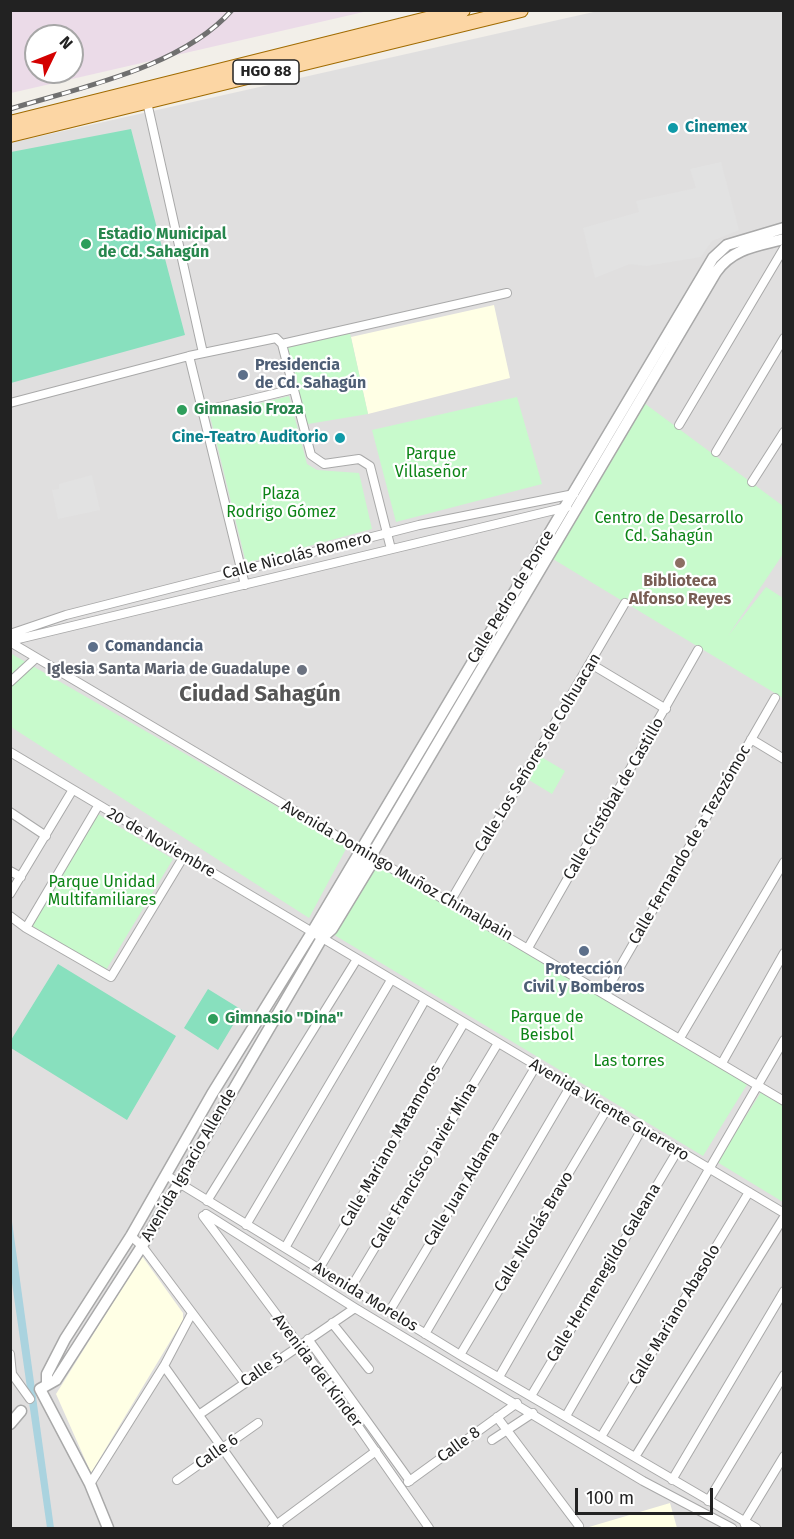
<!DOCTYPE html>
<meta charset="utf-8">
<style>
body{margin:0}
#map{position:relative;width:794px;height:1539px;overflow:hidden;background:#f2efe9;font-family:"Fira Sans",sans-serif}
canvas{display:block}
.frame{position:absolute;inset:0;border:12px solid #222;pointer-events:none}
.north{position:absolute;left:24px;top:24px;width:60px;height:60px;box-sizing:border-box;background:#fff;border:2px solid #a7a7a7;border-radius:50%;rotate:47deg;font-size:16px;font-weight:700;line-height:24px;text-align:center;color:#222}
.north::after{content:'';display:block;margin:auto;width:21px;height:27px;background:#d40000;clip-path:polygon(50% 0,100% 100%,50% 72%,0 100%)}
.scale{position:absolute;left:575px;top:1488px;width:138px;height:27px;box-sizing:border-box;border:3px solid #222;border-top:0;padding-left:8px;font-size:18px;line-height:21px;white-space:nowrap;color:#222;-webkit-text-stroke:4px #fff;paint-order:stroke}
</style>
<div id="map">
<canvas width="794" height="1539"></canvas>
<div class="frame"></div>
<div class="north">N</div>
<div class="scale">100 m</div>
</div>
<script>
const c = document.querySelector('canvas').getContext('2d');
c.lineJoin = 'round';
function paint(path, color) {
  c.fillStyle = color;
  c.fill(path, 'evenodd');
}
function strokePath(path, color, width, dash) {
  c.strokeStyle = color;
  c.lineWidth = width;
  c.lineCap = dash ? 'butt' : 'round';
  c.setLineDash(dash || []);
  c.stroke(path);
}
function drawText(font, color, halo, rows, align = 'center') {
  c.font = font + ' "Fira Sans",sans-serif';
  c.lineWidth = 4.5;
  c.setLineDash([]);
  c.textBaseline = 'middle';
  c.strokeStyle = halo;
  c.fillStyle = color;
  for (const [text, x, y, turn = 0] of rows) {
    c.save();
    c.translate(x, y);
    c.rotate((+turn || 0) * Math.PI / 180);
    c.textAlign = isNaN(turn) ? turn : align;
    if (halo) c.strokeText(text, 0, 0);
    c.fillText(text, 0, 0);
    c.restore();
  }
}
const residential = new Path2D(`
 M 598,11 L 783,11 L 783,1528 L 11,1528 L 10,143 Z`);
const industrial = new Path2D(`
 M 11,10 L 368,10 L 368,11 L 11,93 ZM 36,36 L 72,36 L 72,72 L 36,72 Z`);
const education = new Path2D(`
 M 494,305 L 510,378 L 368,414 L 351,337 Z
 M 142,1256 L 183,1313 L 183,1320 L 91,1473 L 56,1394 Z
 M 670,1503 L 677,1528 L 589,1527 Z`);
const park = new Path2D(`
 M 349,329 L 368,414 L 302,425 L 282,344 Z
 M 289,396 L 307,464 L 317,470 L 359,473 L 372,529 L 246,563 L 210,416 Z
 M 517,397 L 542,484 L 396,522 L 372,430 Z
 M 640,400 L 783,506 L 783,554 L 728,636 L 766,587 L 783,598 L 783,698 L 548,556 Z
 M 10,653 L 347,847 L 309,918 L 11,727 Z
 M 538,755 L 565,771 L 552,794 L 524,777 Z
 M 98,814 L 173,859 L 106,970 L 31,925 Z
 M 376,860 L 748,1083 L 703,1156 L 331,933 Z
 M 763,1089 L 783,1102 L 783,1202 L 717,1162 Z`);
const pitch = new Path2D(`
 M 131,129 L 185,335 L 11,383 L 11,152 Z
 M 58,964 L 176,1036 L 127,1120 L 11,1048 L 11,1040 Z
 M 208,989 L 242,1010 L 218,1050 L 184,1028 Z`);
const parking = new Path2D(`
 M 721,162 L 739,230 L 712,241 L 701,257 L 646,266 L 630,264 L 595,278 L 583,228 L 639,212 L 636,201 L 696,188 L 690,169 Z
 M 92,475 L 100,510 L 58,519 L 52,490 L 59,489 L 59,484 Z`);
const water = new Path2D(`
 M 10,1207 L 54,1528 L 47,1528 L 11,1276 Z`);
const minor = new Path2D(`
 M 147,102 L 203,353
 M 282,344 L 507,293
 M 189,356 L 245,585
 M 10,403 L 189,356 L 276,338 L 282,344 L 311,455 L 324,464 L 359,459 L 370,466 L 391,549
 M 203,411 L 294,389
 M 679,425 L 784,248
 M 716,452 L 784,338
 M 752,482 L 784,432
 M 10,634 L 66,615 L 419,525 L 574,494
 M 10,641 L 567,507
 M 10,642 L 784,1101
 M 591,664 L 666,709
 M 10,682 L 36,658
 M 751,739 L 784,759
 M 10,752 L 784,1213
 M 98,806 L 26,928 L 111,977 L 184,856
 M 10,812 L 46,836
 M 10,871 L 21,877
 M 10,894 L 72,791
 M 450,902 L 625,603
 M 10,916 L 26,928
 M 528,948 L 698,650
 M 605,993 L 775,698
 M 680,1038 L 784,862
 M 722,1063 L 784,953
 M 166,1175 L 460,1355 L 756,1528
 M 207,1201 L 357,959
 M 206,1214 L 355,1308 L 643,1481 L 732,1528
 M 203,1216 L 335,1393 L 429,1528
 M 246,1225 L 391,980
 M 131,1236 L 142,1246 L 244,1382
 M 285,1248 L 425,1000
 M 319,1269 L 464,1023
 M 350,1289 L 498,1043
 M 389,1312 L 536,1066
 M 332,1323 L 369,1369
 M 425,1334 L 570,1087
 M 308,1339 L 410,1481
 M 10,1354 L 12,1374 L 30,1399
 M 460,1355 L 607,1109
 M 164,1366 L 279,1528
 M 499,1377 L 642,1129
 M 531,1396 L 678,1150
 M 200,1414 L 355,1308
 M 566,1416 L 784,1040
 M 497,1417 L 579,1526
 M 601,1437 L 749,1192
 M 492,1440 L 533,1413
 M 635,1457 L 784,1217
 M 177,1480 L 258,1423
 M 672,1480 L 784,1291
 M 408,1482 L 517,1403
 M 90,1484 L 164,1366 L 192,1313
 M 708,1501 L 784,1375
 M 745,1525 L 744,1522 L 784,1456
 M 272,1528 L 376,1451`);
const tertiary = new Path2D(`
 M 322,938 L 324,926 L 365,859 L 371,856 L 716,272 C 733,248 757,246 784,239
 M 47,1384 L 47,1374 L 65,1339 L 131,1236 L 212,1094 L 311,934 L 713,258 L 727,245 L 784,228
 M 10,1424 L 21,1411
 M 108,1528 L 90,1484 L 40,1389 L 56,1380 L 142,1246 L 322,938 L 332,929 L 372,863 L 371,856`);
const primary = new Path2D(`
 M 10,123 L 463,10
 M 10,135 L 521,10`);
const rail = new Path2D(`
 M 10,109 C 82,87 182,67 232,10`);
const markers = [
 [673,128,6,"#0f9aa8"],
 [86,244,6,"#2e9e5b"],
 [243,375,6,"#5c6f8a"],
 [182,410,6,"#2e9e5b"],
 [340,438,6,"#0f9aa8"],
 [680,563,6,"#8d6e63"],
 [93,647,6,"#5c6f8a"],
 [302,670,6,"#6b7280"],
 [584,951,6,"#5c6f8a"],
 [213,1019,6,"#2e9e5b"]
];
const shields = [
 [266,72,66]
];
const shieldNames = [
 ["HGO 88",266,72]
];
const cultureNames = [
 ["Cinemex",685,128],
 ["Cine-Teatro Auditorio",328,438,"right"]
];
const leisureNames = [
 ["Estadio Municipal",98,235],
 ["de Cd. Sahagún",98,253],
 ["Gimnasio Froza",194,410],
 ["Gimnasio \"Dina\"",225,1019]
];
const serviceNames = [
 ["Presidencia",255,366],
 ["de Cd. Sahagún",255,384],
 ["Comandancia",105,647],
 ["Protección",584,970,"center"],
 ["Civil y Bomberos",584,988,"center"]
];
const parkNames = [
 ["Parque",431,455],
 ["Villaseñor",431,473],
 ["Plaza",281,495],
 ["Rodrigo Gómez",281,513],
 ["Centro de Desarrollo",669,519],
 ["Cd. Sahagún",669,537],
 ["Parque Unidad",102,883],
 ["Multifamiliares",102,901],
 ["Parque de",547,1018],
 ["Beisbol",547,1036],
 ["Las torres",629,1062]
];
const streetNames = [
 ["Calle Nicolás Romero",297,556,-14],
 ["Calle Pedro de Ponce",511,597,-59],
 ["Calle Los Señores de Colhuacan",538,753,-59],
 ["Calle Cristóbal de Castillo",614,799,-60],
 ["20 de Noviembre",161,843,30],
 ["Calle Fernando de a Tezozómoc",690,845,-60],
 ["Avenida Domingo Muñoz Chimalpain",397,871,30],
 ["Avenida Vicente Guerrero",609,1110,31],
 ["Calle Mariano Matamoros",391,1146,-60],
 ["Avenida Ignacio Allende",189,1165,-60],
 ["Calle Francisco Javier Mina",424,1166,-59],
 ["Calle Juan Aldama",462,1189,-59],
 ["Calle Nicolás Bravo",534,1232,-59],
 ["Calle Hermenegildo Galeana",604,1273,-59],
 ["Avenida Morelos",365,1297,31],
 ["Calle Mariano Abasolo",675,1315,-59],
 ["Calle 5",262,1370,-35],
 ["Avenida del Kinder",317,1371,53],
 ["Calle 8",459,1445,-36],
 ["Calle 6",217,1452,-35]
];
const educationNames = [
 ["Biblioteca",680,582],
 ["Alfonso Reyes",680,600]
];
const worshipNames = [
 ["Iglesia Santa Maria de Guadalupe",290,670]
];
const districtNames = [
 ["Ciudad Sahagún",260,695]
];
paint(residential, '#e0dfdf');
paint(industrial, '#ebdbe8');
paint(education, '#ffffe5');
paint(park, '#c8facc');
paint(pitch, '#88e0be');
paint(parking, '#e2e2e2');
paint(water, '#aad3df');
strokePath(minor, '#a9a9a9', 10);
strokePath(tertiary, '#a9a9a9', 13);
strokePath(primary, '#a06b00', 16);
strokePath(minor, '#fff', 8);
strokePath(tertiary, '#fff', 10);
strokePath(primary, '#fcd6a4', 14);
strokePath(rail, '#707070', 5);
strokePath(rail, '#fff', 3, [9]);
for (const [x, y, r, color] of markers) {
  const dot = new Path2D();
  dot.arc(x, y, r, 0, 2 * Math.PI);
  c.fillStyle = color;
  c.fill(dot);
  strokePath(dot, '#fff', 2);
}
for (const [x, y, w] of shields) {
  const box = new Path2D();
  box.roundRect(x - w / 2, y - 12, w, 24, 4.5);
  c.fillStyle = '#fff';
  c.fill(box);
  strokePath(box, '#222', 1.5);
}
drawText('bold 15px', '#222', null, shieldNames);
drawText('bold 16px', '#0d838f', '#fff', cultureNames, 'left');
drawText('bold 16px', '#27864d', '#fff', leisureNames, 'left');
drawText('bold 16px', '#4e5e75', '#fff', serviceNames, 'left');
drawText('16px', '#0c8416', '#fff', parkNames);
drawText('16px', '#222', '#fff', streetNames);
drawText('bold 16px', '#785e54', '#fff', educationNames);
drawText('bold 16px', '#5b616d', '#fff', worshipNames, 'right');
drawText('bold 22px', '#555', '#fff', districtNames);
</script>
